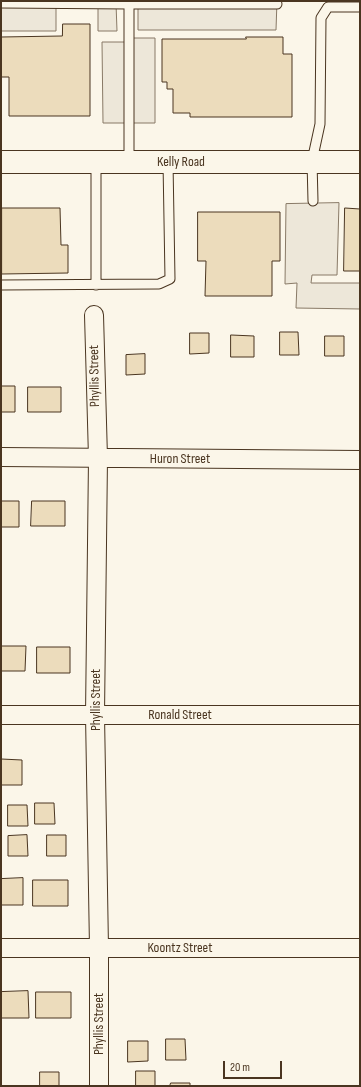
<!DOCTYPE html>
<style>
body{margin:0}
#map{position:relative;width:361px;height:1087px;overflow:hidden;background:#fbf6e9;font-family:"Sofia Sans Condensed",sans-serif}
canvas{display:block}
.frame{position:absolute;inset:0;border:2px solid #4a3520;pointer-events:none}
.scale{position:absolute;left:223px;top:1061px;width:59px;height:18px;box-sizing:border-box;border:2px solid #4a3520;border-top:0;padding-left:5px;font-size:12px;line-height:14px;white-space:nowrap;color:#4a3520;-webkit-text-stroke:3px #fbf6e9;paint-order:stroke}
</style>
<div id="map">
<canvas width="361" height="1087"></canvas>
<div class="frame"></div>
<div class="scale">20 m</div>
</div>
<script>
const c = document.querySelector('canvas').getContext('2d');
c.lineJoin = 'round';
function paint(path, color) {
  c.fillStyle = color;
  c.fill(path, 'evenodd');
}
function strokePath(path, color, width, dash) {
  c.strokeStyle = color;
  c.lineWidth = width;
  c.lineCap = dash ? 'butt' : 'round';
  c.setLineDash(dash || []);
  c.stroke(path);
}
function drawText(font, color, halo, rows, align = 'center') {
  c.font = font + ' "Sofia Sans Condensed",sans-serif';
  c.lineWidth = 3;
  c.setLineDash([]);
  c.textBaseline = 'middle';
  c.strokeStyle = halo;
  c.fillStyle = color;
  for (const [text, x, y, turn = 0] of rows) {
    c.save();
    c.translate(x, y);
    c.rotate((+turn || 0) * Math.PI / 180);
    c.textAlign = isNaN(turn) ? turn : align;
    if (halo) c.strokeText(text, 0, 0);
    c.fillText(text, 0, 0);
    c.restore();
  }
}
const parking = new Path2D(`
 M 277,1 L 276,30 L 138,30 L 138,4 L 116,3 L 117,31 L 98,31 L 98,4 L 56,3 L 56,31 L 1,31 L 1,3 Z
 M 129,38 L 155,38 L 155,123 L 103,123 L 102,42 L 129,42 Z
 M 339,203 L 337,275 L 312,275 L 311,283 L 360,283 L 360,309 L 296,308 L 297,283 L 285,284 L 286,204 Z`);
const building = new Path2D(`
 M 63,24 L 90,24 L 90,116 L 9,116 L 9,77 L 1,77 L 1,37 L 62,36 Z
 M 246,37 L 283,37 L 283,54 L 292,54 L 292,117 L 190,117 L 190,113 L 173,113 L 173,89 L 167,89 L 167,82 L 162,82 L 162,39 L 246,39 Z
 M 2,208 L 60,208 L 61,245 L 68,245 L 68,273 L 2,274 Z
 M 345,208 L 360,209 L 360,271 L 344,271 Z
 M 198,212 L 280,212 L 280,261 L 272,261 L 272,296 L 205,296 L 206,261 L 198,261 Z
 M 280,332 L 298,332 L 299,355 L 280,355 Z
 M 190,333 L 209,333 L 209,353 L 190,354 Z
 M 231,335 L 254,336 L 254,357 L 231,357 Z
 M 325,336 L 344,336 L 344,356 L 325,356 Z
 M 145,354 L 145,374 L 126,375 L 126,355 Z
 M 1,386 L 15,386 L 15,412 L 1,412 Z
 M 28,387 L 61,387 L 61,412 L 28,412 Z
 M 1,501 L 19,501 L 19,527 L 1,527 Z
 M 32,501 L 65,501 L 65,526 L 31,526 Z
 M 1,646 L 26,646 L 25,671 L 1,671 Z
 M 37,647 L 70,647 L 70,673 L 37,673 Z
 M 1,759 L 22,760 L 22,785 L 1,785 Z
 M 35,803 L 54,803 L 55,824 L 35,824 Z
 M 8,805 L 27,805 L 28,826 L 8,826 Z
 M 27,835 L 28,856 L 8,856 L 8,836 Z
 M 47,835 L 66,835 L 66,856 L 47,856 Z
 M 23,878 L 23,905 L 1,905 L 1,879 Z
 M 33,880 L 68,880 L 68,906 L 33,906 Z
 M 28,991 L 29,1018 L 1,1018 L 1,992 Z
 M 36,992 L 71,992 L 71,1018 L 36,1018 Z
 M 166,1039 L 185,1039 L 186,1060 L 166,1060 Z
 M 128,1041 L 148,1041 L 148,1061 L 128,1062 Z
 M 136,1071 L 155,1071 L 155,1086 L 136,1086 Z
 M 40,1072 L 59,1072 L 59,1086 L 40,1086 Z
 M 171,1083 L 190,1083 L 190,1086 L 170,1086 Z`);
const service = new Path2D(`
 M 1,3 L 129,4 L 129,162
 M 129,4 L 277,4
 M 313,201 L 312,161 L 320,124 L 321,18 L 328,7 L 360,7
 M 1,285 L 159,284 L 170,279 L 168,162
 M 96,285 L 96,162`);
const minor = new Path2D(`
 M 94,315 L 98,458 L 95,715 L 99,948 L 99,1086
 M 1,457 L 360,460
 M 1,715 L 360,715
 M 1,948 L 360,948`);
const tertiary = new Path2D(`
 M 1,162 L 360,162`);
const streetNames = [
 ["Kelly Road",181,162],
 ["Phyllis Street",95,376,-91],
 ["Huron Street",180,459],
 ["Phyllis Street",96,700,-90],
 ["Ronald Street",180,715],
 ["Koontz Street",180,948],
 ["Phyllis Street",99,1024,-90]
];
paint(parking, '#ede7d9');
strokePath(parking, '#887966', 1);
paint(building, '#ecdcbc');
strokePath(building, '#4a3520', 1);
strokePath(service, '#4a3520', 11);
strokePath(minor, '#4a3520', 20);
strokePath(tertiary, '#4a3520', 24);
strokePath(service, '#fbf6e9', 9);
strokePath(minor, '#fbf6e9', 18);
strokePath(tertiary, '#fbf6e9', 22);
drawText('14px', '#4a3520', '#fbf6e9', streetNames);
</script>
